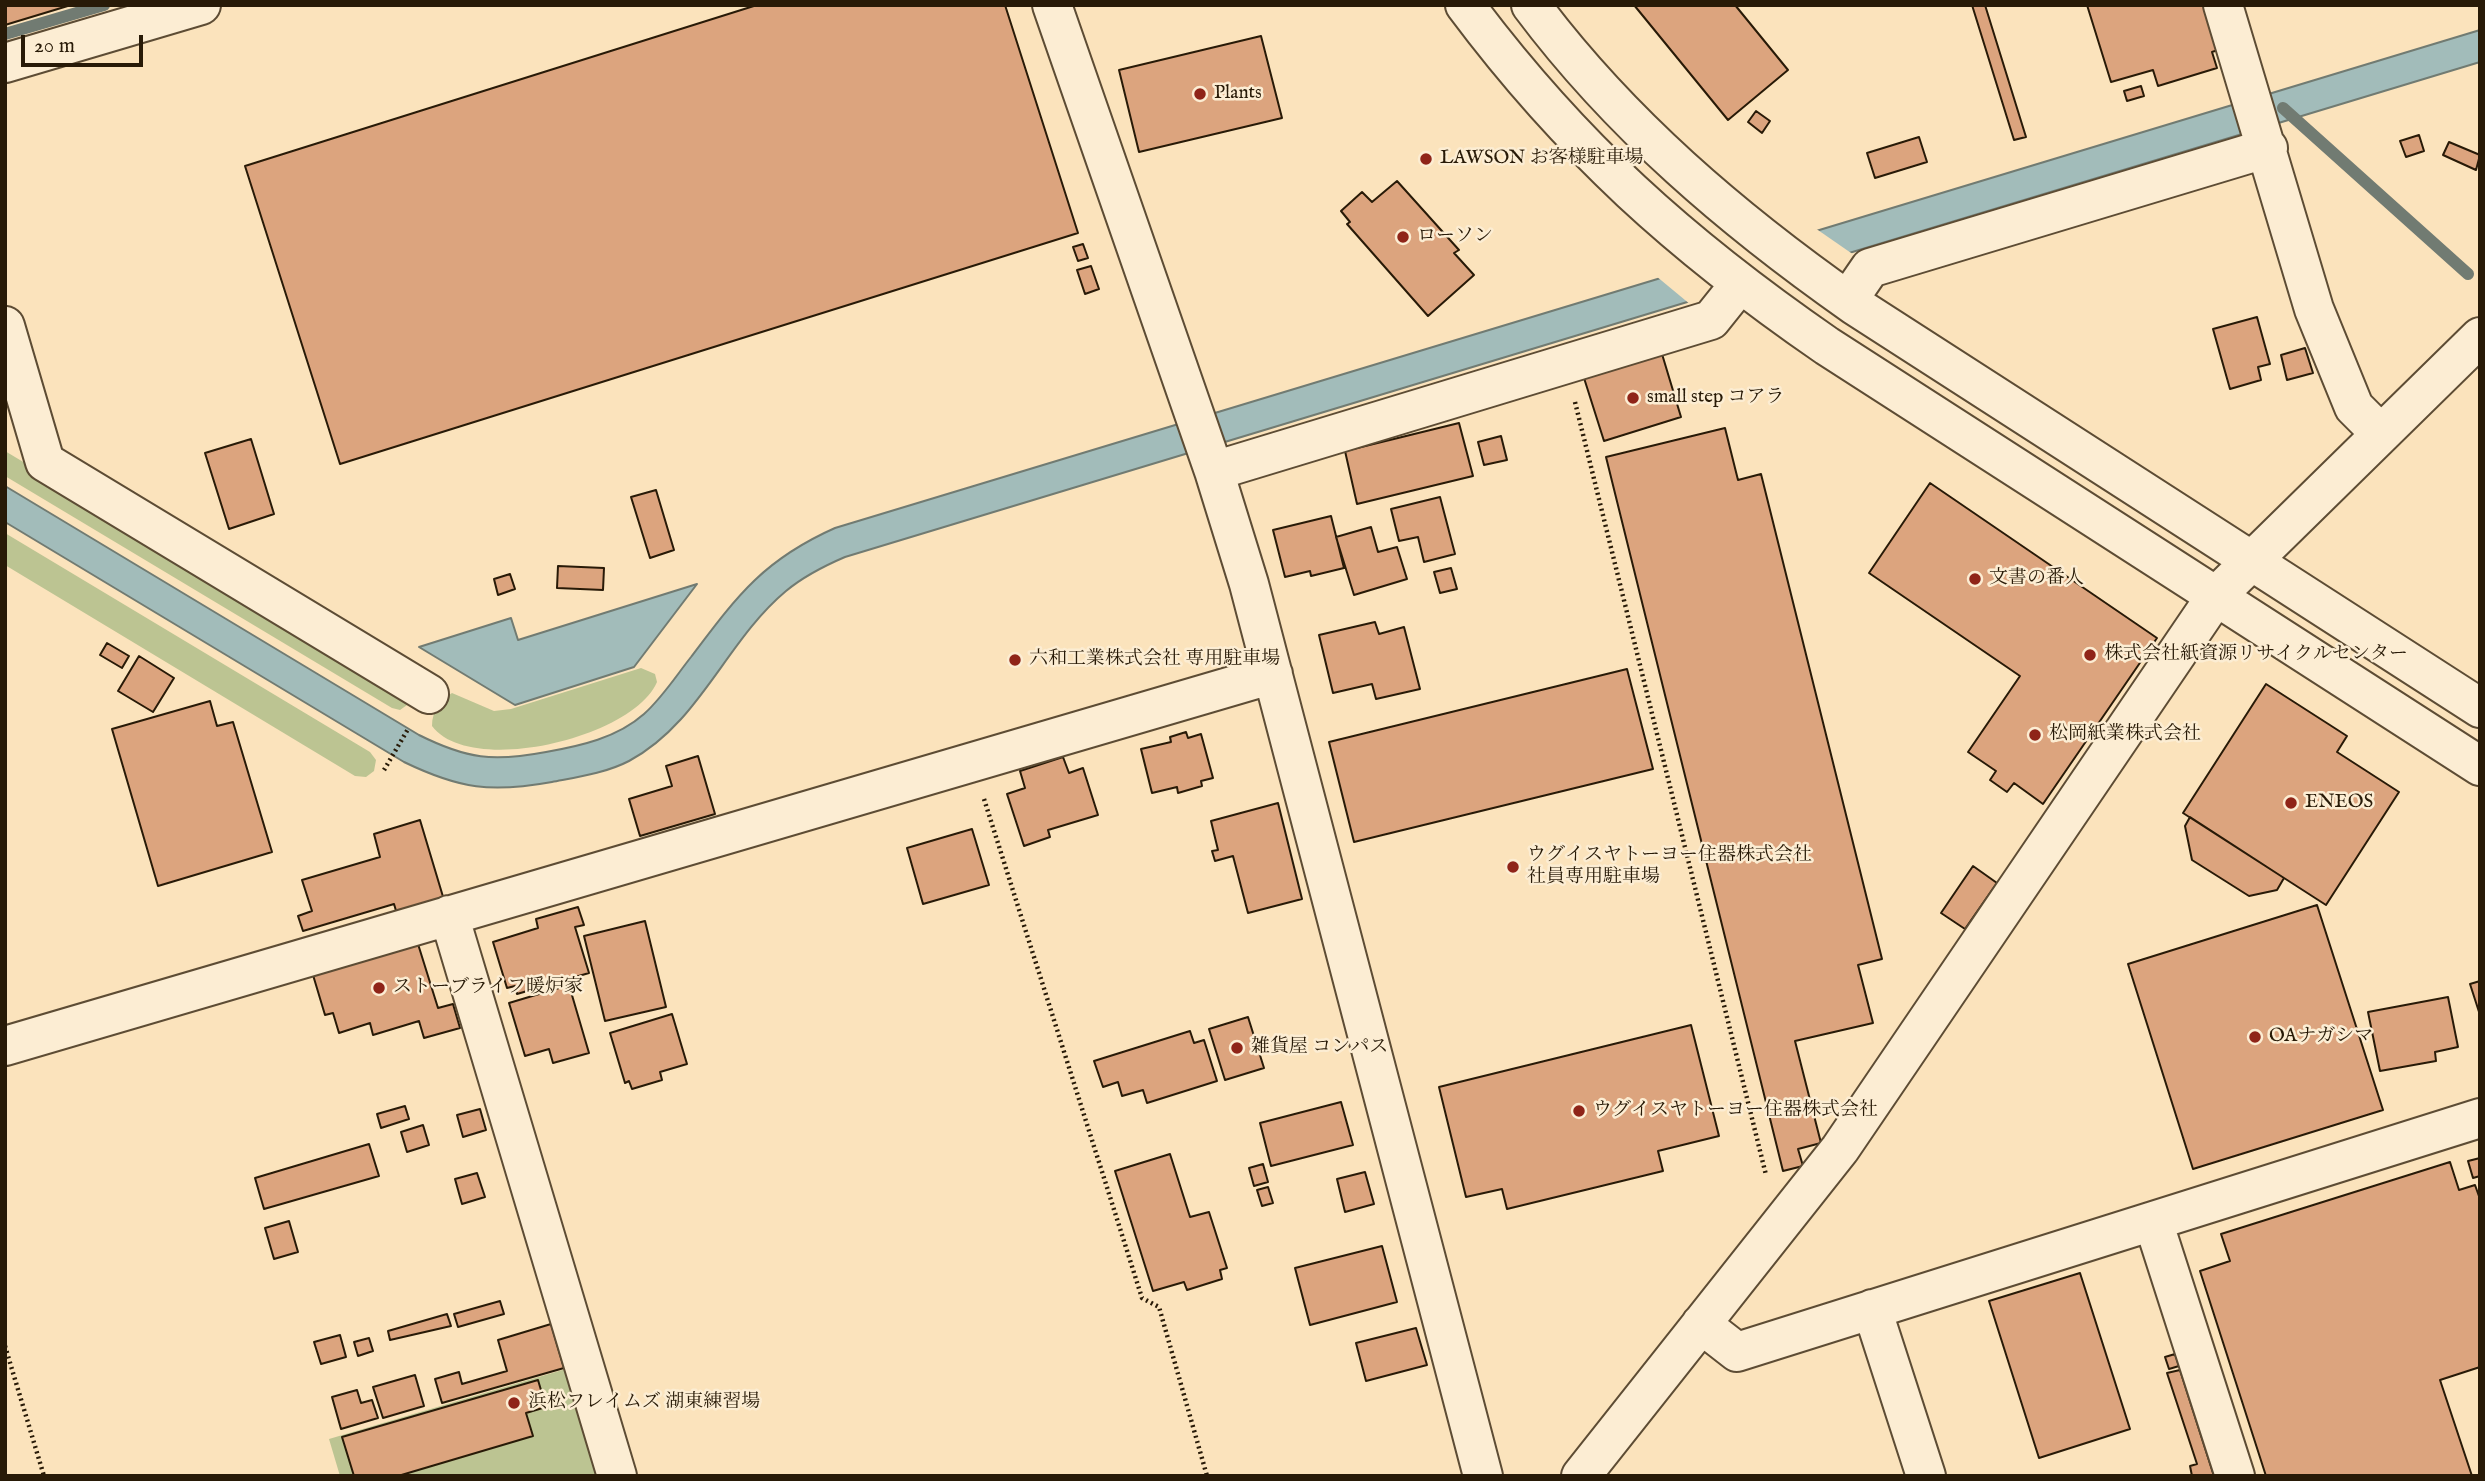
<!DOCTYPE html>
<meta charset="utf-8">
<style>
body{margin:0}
#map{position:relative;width:2485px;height:1481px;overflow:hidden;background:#fbe3bc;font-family:"IM FELL English",serif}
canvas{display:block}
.frame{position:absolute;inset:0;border:7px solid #281a07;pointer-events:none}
.scale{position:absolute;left:21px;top:35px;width:122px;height:32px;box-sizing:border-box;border:4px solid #281a07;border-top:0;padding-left:9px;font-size:21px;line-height:24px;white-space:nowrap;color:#281a07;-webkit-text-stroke:5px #fcedd3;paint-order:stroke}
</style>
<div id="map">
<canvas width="2485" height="1481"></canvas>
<div class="frame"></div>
<div class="scale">20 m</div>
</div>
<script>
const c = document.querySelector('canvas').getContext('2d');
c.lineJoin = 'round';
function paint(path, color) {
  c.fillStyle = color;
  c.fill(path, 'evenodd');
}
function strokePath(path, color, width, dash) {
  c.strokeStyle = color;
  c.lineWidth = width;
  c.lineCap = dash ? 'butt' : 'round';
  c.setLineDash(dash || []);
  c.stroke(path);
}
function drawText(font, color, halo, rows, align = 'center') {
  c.font = font + ' "IM FELL English","Noto Serif JP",serif';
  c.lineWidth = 5;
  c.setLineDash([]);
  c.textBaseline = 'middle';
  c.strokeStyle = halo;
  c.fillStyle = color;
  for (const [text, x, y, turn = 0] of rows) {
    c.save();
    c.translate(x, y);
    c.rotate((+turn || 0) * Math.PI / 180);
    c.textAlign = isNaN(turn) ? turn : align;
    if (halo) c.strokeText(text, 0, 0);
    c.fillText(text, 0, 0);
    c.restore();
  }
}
const green = new Path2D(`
 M 5,451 L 403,690 L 408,697 L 407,705 L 400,710 L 392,708 L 5,476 Z
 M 5,533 L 370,752 L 376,760 L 374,771 L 366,777 L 355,776 L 5,565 Z
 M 641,668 L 655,674 L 657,682 C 633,738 470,777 432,726 C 432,711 440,701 452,693 L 494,711 L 511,709 Z
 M 569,1368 L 601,1476 L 340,1476 L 329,1439 Z`);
const water = new Path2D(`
 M 2480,30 L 2480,62 L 845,557 C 824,566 804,576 786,591 C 726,641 700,723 629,761 C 606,773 578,777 552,782 C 491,793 460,789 404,762 L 5,522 L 5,486 L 419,735 C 467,759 493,762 546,752 C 580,746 617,738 644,714 C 662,698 676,676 691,657 C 737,596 763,560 835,528 Z
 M 697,584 L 634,667 L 515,705 L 419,647 L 511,618 L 518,640 Z`);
const pier = new Path2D(`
 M 1815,228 L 1854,255 L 1691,305 L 1656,276 Z`);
const stream = new Path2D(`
 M 5,34 L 104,5
 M 2283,108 L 2468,274`);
const building = new Path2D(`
 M 5,5 L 71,5 L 5,25 Z
 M 757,5 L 1005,5 L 1078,233 L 340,464 L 245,166 Z
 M 1634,5 L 1735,5 L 1788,70 L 1728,120 Z
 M 1972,5 L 1985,5 L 2026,137 L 2014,140 Z
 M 2087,5 L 2204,5 L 2218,50 L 2212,52 L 2217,68 L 2158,86 L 2153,70 L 2111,82 Z
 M 1261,36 L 1282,118 L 1139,152 L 1119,70 Z
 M 2141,86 L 2144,96 L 2127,101 L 2124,91 Z
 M 1756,111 L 1770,121 L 1762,133 L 1748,122 Z
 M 2419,135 L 2424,151 L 2406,157 L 2400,141 Z
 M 1919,137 L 1927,162 L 1875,178 L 1867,153 Z
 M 2449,142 L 2480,155 L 2476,170 L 2443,155 Z
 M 1397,181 L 1459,250 L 1454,253 L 1474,275 L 1428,316 L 1347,224 L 1350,222 L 1341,211 L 1362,192 L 1372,202 Z
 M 1083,244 L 1088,258 L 1078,261 L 1073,247 Z
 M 1091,266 L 1099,289 L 1085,294 L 1077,270 Z
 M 2257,317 L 2270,364 L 2258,367 L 2261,380 L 2230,389 L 2213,329 Z
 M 2305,348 L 2313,373 L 2287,380 L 2281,355 Z
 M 1662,354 L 1681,417 L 1604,441 L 1584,378 Z
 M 1459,423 L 1473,476 L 1357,504 L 1345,451 Z
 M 1725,428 L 1738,480 L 1761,474 L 1882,959 L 1858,965 L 1873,1023 L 1795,1041 L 1821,1143 L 1798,1149 L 1803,1166 L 1783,1171 L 1606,457 Z
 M 1501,436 L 1507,460 L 1484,465 L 1478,442 Z
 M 251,439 L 274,514 L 229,529 L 205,453 Z
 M 1930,483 L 2157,638 L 2043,804 L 2014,783 L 2007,792 L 1990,780 L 1996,771 L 1968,752 L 2020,676 L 1869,573 Z
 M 656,490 L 674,550 L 650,558 L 631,497 Z
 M 1440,497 L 1455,554 L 1424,562 L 1418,537 L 1399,541 L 1391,509 Z
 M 1331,516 L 1344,568 L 1311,576 L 1310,571 L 1285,577 L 1273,530 Z
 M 1371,527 L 1378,552 L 1397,547 L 1407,579 L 1354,595 L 1336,537 Z
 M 558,566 L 604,568 L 603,590 L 557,588 Z
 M 1451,568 L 1457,589 L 1440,593 L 1434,572 Z
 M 510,574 L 515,589 L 498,595 L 494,579 Z
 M 1375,622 L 1379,634 L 1404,627 L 1420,689 L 1376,699 L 1372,684 L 1333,693 L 1319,635 Z
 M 107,643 L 129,656 L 122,668 L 100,655 Z
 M 139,656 L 174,678 L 153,712 L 118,691 Z
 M 1627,669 L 1653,769 L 1354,842 L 1329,742 Z
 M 2266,684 L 2347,736 L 2337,752 L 2399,792 L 2326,905 L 2183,813 Z
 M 210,701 L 217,726 L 233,722 L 272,852 L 158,886 L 112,729 Z
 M 1186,732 L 1188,738 L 1201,734 L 1213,778 L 1201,781 L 1202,786 L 1178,793 L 1177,787 L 1152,793 L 1141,749 L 1171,742 L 1170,737 Z
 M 698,756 L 715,814 L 640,836 L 629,799 L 672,786 L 666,766 Z
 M 1063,757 L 1069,773 L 1083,768 L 1098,815 L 1048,830 L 1050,837 L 1024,846 L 1007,794 L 1025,788 L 1020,771 Z
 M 1278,803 L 1302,899 L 1248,913 L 1233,856 L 1215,861 L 1212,851 L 1218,850 L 1211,821 Z
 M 2190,817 L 2284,878 L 2277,890 L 2249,896 L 2192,860 L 2185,826 Z
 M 420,820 L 444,900 L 397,914 L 394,904 L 303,931 L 298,916 L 312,911 L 302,880 L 380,857 L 374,834 Z
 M 972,829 L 989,885 L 923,904 L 907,848 Z
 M 1973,866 L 1997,883 L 1965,929 L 1941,913 Z
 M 2317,905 L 2383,1110 L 2193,1169 L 2128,964 Z
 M 578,907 L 584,925 L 575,927 L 589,973 L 517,994 L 515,986 L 507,988 L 493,942 L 538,928 L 536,919 Z
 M 645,921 L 666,1007 L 605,1021 L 584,936 Z
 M 418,944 L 438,1008 L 453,1004 L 460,1028 L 424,1038 L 419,1021 L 373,1035 L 370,1023 L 339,1033 L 333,1013 L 325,1015 L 313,975 Z
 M 2480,981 L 2480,1015 L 2470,984 Z
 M 569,985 L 589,1053 L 553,1063 L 549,1049 L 525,1056 L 509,1003 Z
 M 2448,997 L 2458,1047 L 2435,1052 L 2436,1061 L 2380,1071 L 2368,1012 Z
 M 672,1014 L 687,1064 L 660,1072 L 662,1080 L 632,1089 L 629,1081 L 625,1083 L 610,1033 Z
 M 1248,1017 L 1264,1068 L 1225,1080 L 1209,1029 Z
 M 1691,1025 L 1719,1136 L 1658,1151 L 1663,1171 L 1507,1209 L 1502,1189 L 1466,1197 L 1439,1087 Z
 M 1190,1031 L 1194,1043 L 1204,1040 L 1217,1081 L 1147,1103 L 1143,1090 L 1122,1096 L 1118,1082 L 1103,1087 L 1094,1061 Z
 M 1341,1102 L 1353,1145 L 1271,1166 L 1260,1123 Z
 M 405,1106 L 409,1119 L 381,1128 L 377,1114 Z
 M 480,1109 L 486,1130 L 463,1137 L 457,1115 Z
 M 423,1125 L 429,1145 L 407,1152 L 401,1132 Z
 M 369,1144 L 379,1176 L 264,1209 L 255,1178 Z
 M 1170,1154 L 1190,1217 L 1209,1212 L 1227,1268 L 1220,1270 L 1222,1279 L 1187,1290 L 1184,1282 L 1153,1291 L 1115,1171 Z
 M 2480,1158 L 2480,1176 L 2473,1178 L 2468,1161 Z
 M 2450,1162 L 2459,1190 L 2475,1185 L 2480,1199 L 2480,1367 L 2440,1380 L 2472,1476 L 2266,1476 L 2200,1271 L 2230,1261 L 2221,1234 Z
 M 1263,1164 L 1268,1182 L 1254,1186 L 1249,1168 Z
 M 1365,1172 L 1374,1204 L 1345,1212 L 1337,1179 Z
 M 477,1173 L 485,1197 L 462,1204 L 455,1179 Z
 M 1268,1187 L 1273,1203 L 1262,1206 L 1257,1190 Z
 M 289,1221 L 298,1252 L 274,1259 L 265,1228 Z
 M 1382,1246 L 1397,1302 L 1310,1325 L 1295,1268 Z
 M 2080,1273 L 2130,1429 L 2039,1458 L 1989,1301 Z
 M 500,1301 L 504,1314 L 458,1327 L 454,1314 Z
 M 447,1314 L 451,1326 L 390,1340 L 388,1331 Z
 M 551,1324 L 564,1368 L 442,1403 L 435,1379 L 459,1372 L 462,1384 L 507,1371 L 498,1340 Z
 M 1416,1328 L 1427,1365 L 1366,1381 L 1356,1343 Z
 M 340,1335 L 346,1357 L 321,1364 L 314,1342 Z
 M 369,1338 L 373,1351 L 358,1356 L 354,1342 Z
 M 2175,1354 L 2179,1366 L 2169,1369 L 2165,1357 Z
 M 2180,1370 L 2214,1476 L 2192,1476 L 2190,1466 L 2197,1464 L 2167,1373 Z
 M 415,1375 L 424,1406 L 383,1418 L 373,1387 Z
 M 538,1380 L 546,1407 L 526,1413 L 533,1436 L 398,1476 L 354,1476 L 342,1437 Z
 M 357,1390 L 361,1403 L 372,1400 L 378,1418 L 341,1429 L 332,1397 Z`);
const path = new Path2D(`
 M 1575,402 L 1766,1175
 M 384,770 L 408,729
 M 984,799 L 1142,1298 L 1159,1307 L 1207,1476
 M 5,1346 L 44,1476`);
const minor = new Path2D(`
 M 1052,5 L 1214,471 L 1249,584 L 1483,1476
 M 1465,5 C 1571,147 1682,246 1827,346 L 2480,766
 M 1531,5 C 1620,124 1733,220 1854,305 L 2480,708
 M 2223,5 L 2314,309 L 2354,407 L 2381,434
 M 5,63 L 201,5
 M 1848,300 L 1870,268 L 2268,148
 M 5,326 L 45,462 L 429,694
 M 1214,471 L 1711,320 L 1739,285
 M 449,915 L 617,1476
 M 5,1046 L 1273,674
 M 2153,1221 L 2235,1476
 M 1872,1309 L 1926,1476
 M 1701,1324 L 1737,1352 L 2480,1118
 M 1581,1476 L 1840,1149 L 2216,596 L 2480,337`);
const markers = [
 [1200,94,7,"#8f2418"],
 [1426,159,7,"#8f2418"],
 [1403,237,7,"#8f2418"],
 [1633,398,7,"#8f2418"],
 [1975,579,7,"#8f2418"],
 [2090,655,7,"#8f2418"],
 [1015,660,7,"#8f2418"],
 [2035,735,7,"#8f2418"],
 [2291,803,7,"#8f2418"],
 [1513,867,7,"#8f2418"],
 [379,988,7,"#8f2418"],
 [2255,1037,7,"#8f2418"],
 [1237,1048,7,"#8f2418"],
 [1579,1111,7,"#8f2418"],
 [514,1403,7,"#8f2418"]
];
const poiNames = [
 ["Plants",1214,94],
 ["LAWSON お客様駐車場",1440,159],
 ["ローソン",1417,237],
 ["small step コアラ",1647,398],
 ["文書の番人",1989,579],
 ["株式会社紙資源リサイクルセンター",2104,655],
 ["六和工業株式会社 専用駐車場",1029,660],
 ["松岡紙業株式会社",2049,735],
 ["ENEOS",2305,803],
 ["ウグイスヤトーヨー住器株式会社",1527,856],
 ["社員専用駐車場",1527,878],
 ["ストーブライフ暖炉家",393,988],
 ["OAナガシマ",2269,1037],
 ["雑貨屋 コンパス",1251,1048],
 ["ウグイスヤトーヨー住器株式会社",1593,1111],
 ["浜松フレイムズ 湖東練習場",528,1403]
];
paint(green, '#bcc492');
paint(water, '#a2bcba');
strokePath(water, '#717b72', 2);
paint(pier, '#fbe3bc');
strokePath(stream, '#717b72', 12);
paint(building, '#dca47e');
strokePath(building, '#281a07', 2);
strokePath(minor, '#5d4c34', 42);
strokePath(path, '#281a07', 4.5, [2, 3.5]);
strokePath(minor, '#fcedd3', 38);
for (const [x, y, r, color] of markers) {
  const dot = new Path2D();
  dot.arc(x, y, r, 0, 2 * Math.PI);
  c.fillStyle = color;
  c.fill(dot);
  strokePath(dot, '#fcedd3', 2.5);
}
drawText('19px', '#281a07', '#fcedd3', poiNames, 'left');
</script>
